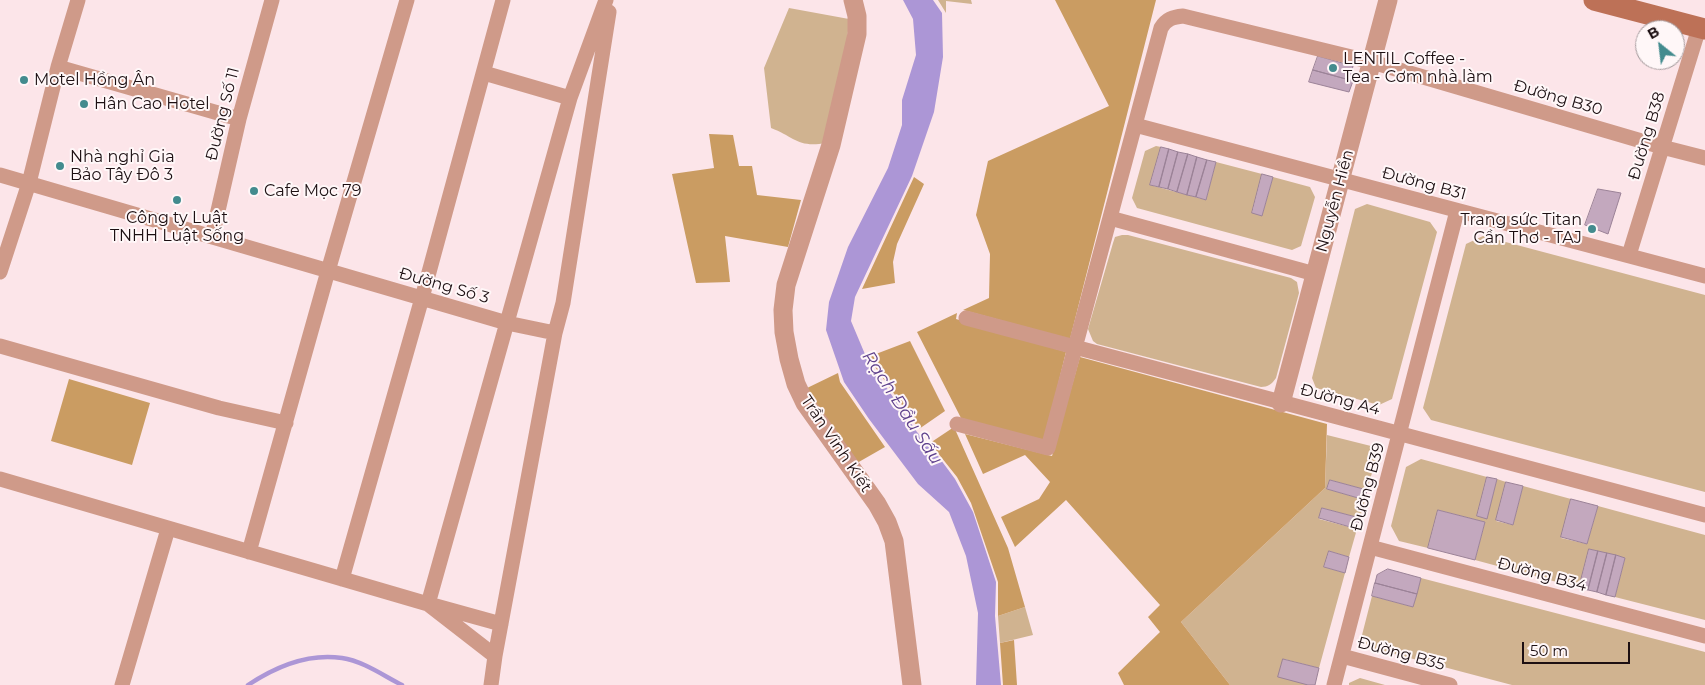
<!DOCTYPE html>
<meta charset="utf-8">
<style>
body{margin:0}
#map{position:relative;width:1705px;height:685px;overflow:hidden;background:#fce5e9;font-family:Montserrat,sans-serif}
canvas{display:block}
.north{position:absolute;left:1635px;top:20px;width:50px;height:50px;box-sizing:border-box;background:#fff7f8;border:1px solid #a49a9c;border-radius:50%;rotate:331deg;font-size:14px;font-weight:700;line-height:20px;text-align:center;color:#1c0f12}
.north::after{content:'';display:block;margin:auto;width:18px;height:22px;background:#438b8e;clip-path:polygon(50% 0,100% 100%,50% 72%,0 100%)}
.scale{position:absolute;left:1522px;top:642px;width:108px;height:22px;box-sizing:border-box;border:2px solid #1c0f12;border-top:0;padding-left:6px;font-size:15px;line-height:18px;white-space:nowrap;color:#1c0f12;-webkit-text-stroke:4px #fff7f8;paint-order:stroke}
</style>
<div id="map">
<canvas width="1705" height="685"></canvas>
<div class="north">B</div>
<div class="scale">50 m</div>
</div>
<script>
const c = document.querySelector('canvas').getContext('2d');
c.lineJoin = 'round';
function paint(path, color) {
  c.fillStyle = color;
  c.fill(path, 'evenodd');
}
function strokePath(path, color, width, dash) {
  c.strokeStyle = color;
  c.lineWidth = width;
  c.lineCap = dash ? 'butt' : 'round';
  c.setLineDash(dash || []);
  c.stroke(path);
}
function drawText(font, color, halo, rows, align = 'center') {
  c.font = font + ' Montserrat,sans-serif';
  c.lineWidth = 4;
  c.setLineDash([]);
  c.textBaseline = 'middle';
  c.strokeStyle = halo;
  c.fillStyle = color;
  for (const [text, x, y, turn = 0] of rows) {
    c.save();
    c.translate(x, y);
    c.rotate((+turn || 0) * Math.PI / 180);
    c.textAlign = isNaN(turn) ? turn : align;
    if (halo) c.strokeText(text, 0, 0);
    c.fillText(text, 0, 0);
    c.restore();
  }
}
const green = new Path2D(`
 M 938,0 L 971,0 L 972,4 L 946,1 L 946,13 Z
 M 789,8 L 849,19 L 847,43 L 826,143 C 797,148 795,137 771,128 L 764,68 Z
 M 1156,146 L 1161,147 L 1150,185 L 1206,200 L 1216,162 L 1262,174 L 1252,212 L 1262,216 L 1273,177 L 1310,187 L 1315,197 L 1301,246 L 1292,250 L 1137,208 L 1132,198 L 1145,151 Z
 M 1367,204 L 1430,222 L 1437,232 L 1392,399 L 1379,405 L 1316,388 L 1312,378 L 1355,209 Z
 M 1122,235 L 1128,235 L 1291,278 L 1297,282 L 1299,293 L 1276,378 C 1272,384 1268,387 1261,387 L 1097,344 L 1093,341 L 1088,329 L 1113,243 L 1115,237 Z
 M 1483,236 L 1705,295 L 1705,492 L 1431,420 L 1423,408 L 1466,244 Z
 M 1327,435 L 1371,446 L 1377,456 L 1367,490 L 1330,480 L 1327,489 L 1365,500 L 1360,518 L 1322,508 L 1319,519 L 1357,529 L 1349,557 L 1329,551 L 1324,567 L 1345,573 L 1319,668 L 1284,659 L 1308,685 L 1230,685 L 1181,622 L 1325,488 Z
 M 1421,459 L 1487,477 L 1477,516 L 1487,518 L 1497,479 L 1506,482 L 1496,521 L 1513,525 L 1523,486 L 1571,499 L 1561,538 L 1587,544 L 1598,506 L 1705,535 L 1705,620 L 1615,597 L 1625,558 L 1589,549 L 1579,588 L 1475,560 L 1485,522 L 1438,510 L 1428,548 L 1399,541 L 1391,526 L 1406,467 Z
 M 1421,578 L 1705,652 L 1705,685 L 1512,685 L 1368,647 L 1362,635 L 1372,596 L 1413,607 Z
 M 1025,607 L 1033,635 L 1000,643 L 998,616 Z
 M 1360,678 L 1385,685 L 1349,685 L 1349,683 Z`);
const forest = new Path2D(`
 M 1055,0 L 1156,0 L 1070,339 L 963,310 L 989,298 L 990,254 L 976,215 L 988,161 L 1109,106 Z
 M 709,134 L 733,135 L 739,166 L 752,166 L 757,195 L 801,200 L 788,247 L 725,236 L 730,282 L 696,283 L 672,174 L 714,168 Z
 M 914,177 L 924,184 L 897,244 L 893,262 L 895,283 L 862,289 Z
 M 957,313 L 956,319 L 1066,352 L 1044,441 L 961,418 L 917,332 Z
 M 910,341 L 945,411 L 919,429 L 868,357 Z
 M 1080,357 L 1327,424 L 1325,488 L 1181,622 L 1230,685 L 1124,685 L 1118,673 L 1160,632 L 1148,617 L 1160,605 L 1066,500 L 1015,547 L 1001,517 L 1039,499 L 1050,482 L 1025,455 L 983,474 L 965,434 L 1052,456 Z
 M 838,373 L 840,382 L 885,447 L 857,463 L 805,389 Z
 M 69,379 L 150,403 L 132,465 L 51,441 Z
 M 954,427 L 1008,548 L 1025,607 L 998,616 L 998,582 L 971,503 L 957,477 L 930,443 Z
 M 1014,640 L 1017,685 L 1003,685 L 1000,643 Z`);
const water = new Path2D(`
 M 903,0 L 933,0 L 942,13 L 943,57 L 934,112 L 912,176 L 855,297 L 851,321 L 867,359 L 917,432 L 938,456 L 955,479 L 973,512 L 996,582 L 995,616 L 1001,685 L 976,685 L 978,613 L 966,556 L 949,512 L 918,484 L 869,419 L 844,382 L 826,330 L 829,302 L 848,247 L 888,168 L 902,125 L 902,100 L 916,55 L 913,19 Z`);
const stream = new Path2D(`
 M 248,685 C 275,667 309,653 342,658 C 363,661 384,676 402,685`);
const building = new Path2D(`
 M 1318,56 L 1353,66 L 1350,80 L 1313,70 Z
 M 1313,70 L 1353,81 L 1349,92 L 1309,82 Z
 M 1161,147 L 1169,149 L 1159,187 L 1150,185 Z
 M 1169,149 L 1178,152 L 1168,189 L 1159,187 Z
 M 1178,152 L 1188,154 L 1177,192 L 1168,189 Z
 M 1188,154 L 1197,157 L 1187,195 L 1177,192 Z
 M 1197,157 L 1207,160 L 1196,197 L 1187,195 Z
 M 1207,160 L 1216,162 L 1206,200 L 1196,197 Z
 M 1262,174 L 1273,177 L 1262,216 L 1252,213 Z
 M 1598,189 L 1621,193 L 1608,234 L 1585,225 Z
 M 1487,477 L 1497,479 L 1487,519 L 1477,516 Z
 M 1330,480 L 1367,490 L 1365,500 L 1327,489 Z
 M 1506,482 L 1523,486 L 1513,525 L 1496,520 Z
 M 1571,499 L 1598,506 L 1587,544 L 1561,537 Z
 M 1322,508 L 1360,518 L 1357,529 L 1319,518 Z
 M 1438,510 L 1485,522 L 1475,560 L 1428,548 Z
 M 1589,549 L 1598,551 L 1588,590 L 1579,588 Z
 M 1329,551 L 1349,557 L 1345,573 L 1324,567 Z
 M 1598,551 L 1607,553 L 1597,592 L 1588,590 Z
 M 1607,553 L 1616,555 L 1606,595 L 1597,592 Z
 M 1616,555 L 1625,558 L 1615,597 L 1606,595 Z
 M 1388,569 L 1421,578 L 1417,594 L 1375,583 L 1377,575 Z
 M 1375,583 L 1417,594 L 1413,607 L 1372,596 Z
 M 1283,659 L 1319,668 L 1315,685 L 1308,685 L 1278,677 Z`);
const minor = new Path2D(`
 M 58,67 L 239,119
 M 484,73 L 570,98
 M 1135,125 L 1705,276
 M 0,175 L 507,323 L 555,333 L 563,303 L 609,12
 M 1110,218 L 1315,274
 M 212,237 L 239,119 L 272,0
 M 1629,255 L 1699,28
 M 0,272 L 29,183 L 58,67 L 78,0
 M 966,318 L 1705,515
 M 0,346 L 219,408 L 286,423
 M 957,424 L 1048,448 L 1161,28 C 1166,19 1173,17 1183,16 L 1372,62 L 1662,147 L 1705,158
 M 0,479 L 428,604 L 570,98 L 606,0
 M 1370,547 L 1705,636
 M 249,552 L 328,271 L 407,0
 M 342,579 L 422,298 L 503,0
 M 428,604 L 495,656
 M 436,606 L 501,624
 M 1342,656 L 1450,685
 M 122,685 L 168,529
 M 491,685 L 495,656 L 555,333
 M 1334,685 L 1457,211`);
const tertiary = new Path2D(`
 M 853,0 L 857,16 L 857,34 L 831,145 L 786,285 L 783,310 L 784,332 L 789,359 L 796,384 L 805,403 L 877,504 L 887,522 L 894,541 L 912,685
 M 1281,403 L 1388,0`);
const secondary = new Path2D(`
 M 1594,0 L 1705,29`);
const markers = [
 [1333,68,5,"#438b8e"],
 [24,80,5,"#438b8e"],
 [84,104,5,"#438b8e"],
 [60,166,5,"#438b8e"],
 [254,191,5,"#438b8e"],
 [177,200,5,"#438b8e"],
 [1592,229,5,"#438b8e"]
];
const poiNames = [
 ["LENTIL Coffee -",1343,59],
 ["Tea - Cơm nhà làm",1343,77],
 ["Motel Hồng Ân",34,80],
 ["Hân Cao Hotel",94,104],
 ["Nhà nghỉ Gia",70,157],
 ["Bảo Tây Đô 3",70,175],
 ["Cafe Mọc 79",264,191],
 ["Công ty Luật",177,218,"center"],
 ["TNHH Luật Sống",177,236,"center"],
 ["Trang sức Titan",1582,220,"right"],
 ["Cần Thơ - TAJ",1582,238,"right"]
];
const streetNames = [
 ["Đường B30",1558,98,16],
 ["Đường Số 11",223,114,-76],
 ["Đường B38",1647,136,-73],
 ["Đường B31",1424,184,15],
 ["Nguyễn Hiền",1335,201,-75],
 ["Đường Số 3",444,286,16],
 ["Đường A4",1340,400,15],
 ["Trần Vĩnh Kiết",836,444,56],
 ["Đường B39",1368,487,-75],
 ["Đường B34",1542,575,15],
 ["Đường B35",1401,654,15]
];
const waterNames = [
 ["Rạch Đầu Sấu",902,408,57]
];
paint(green, '#d0b390');
paint(forest, '#ca9c62');
paint(water, '#ac96d6');
strokePath(stream, '#ac96d6', 4.5);
paint(building, '#c3a8be');
strokePath(building, '#9b8297', 1);
strokePath(minor, '#cf9a89', 15);
strokePath(tertiary, '#cf9a89', 19);
strokePath(secondary, '#bd7157', 21);
for (const [x, y, r, color] of markers) {
  const dot = new Path2D();
  dot.arc(x, y, r, 0, 2 * Math.PI);
  c.fillStyle = color;
  c.fill(dot);
  strokePath(dot, '#fff7f8', 2);
}
drawText('16px', '#1c0f12', '#fff7f8', poiNames, 'left');
drawText('16px', '#1c0f12', '#fff7f8', streetNames);
drawText('italic 18px', '#5e408c', '#fff7f8', waterNames);
</script>
